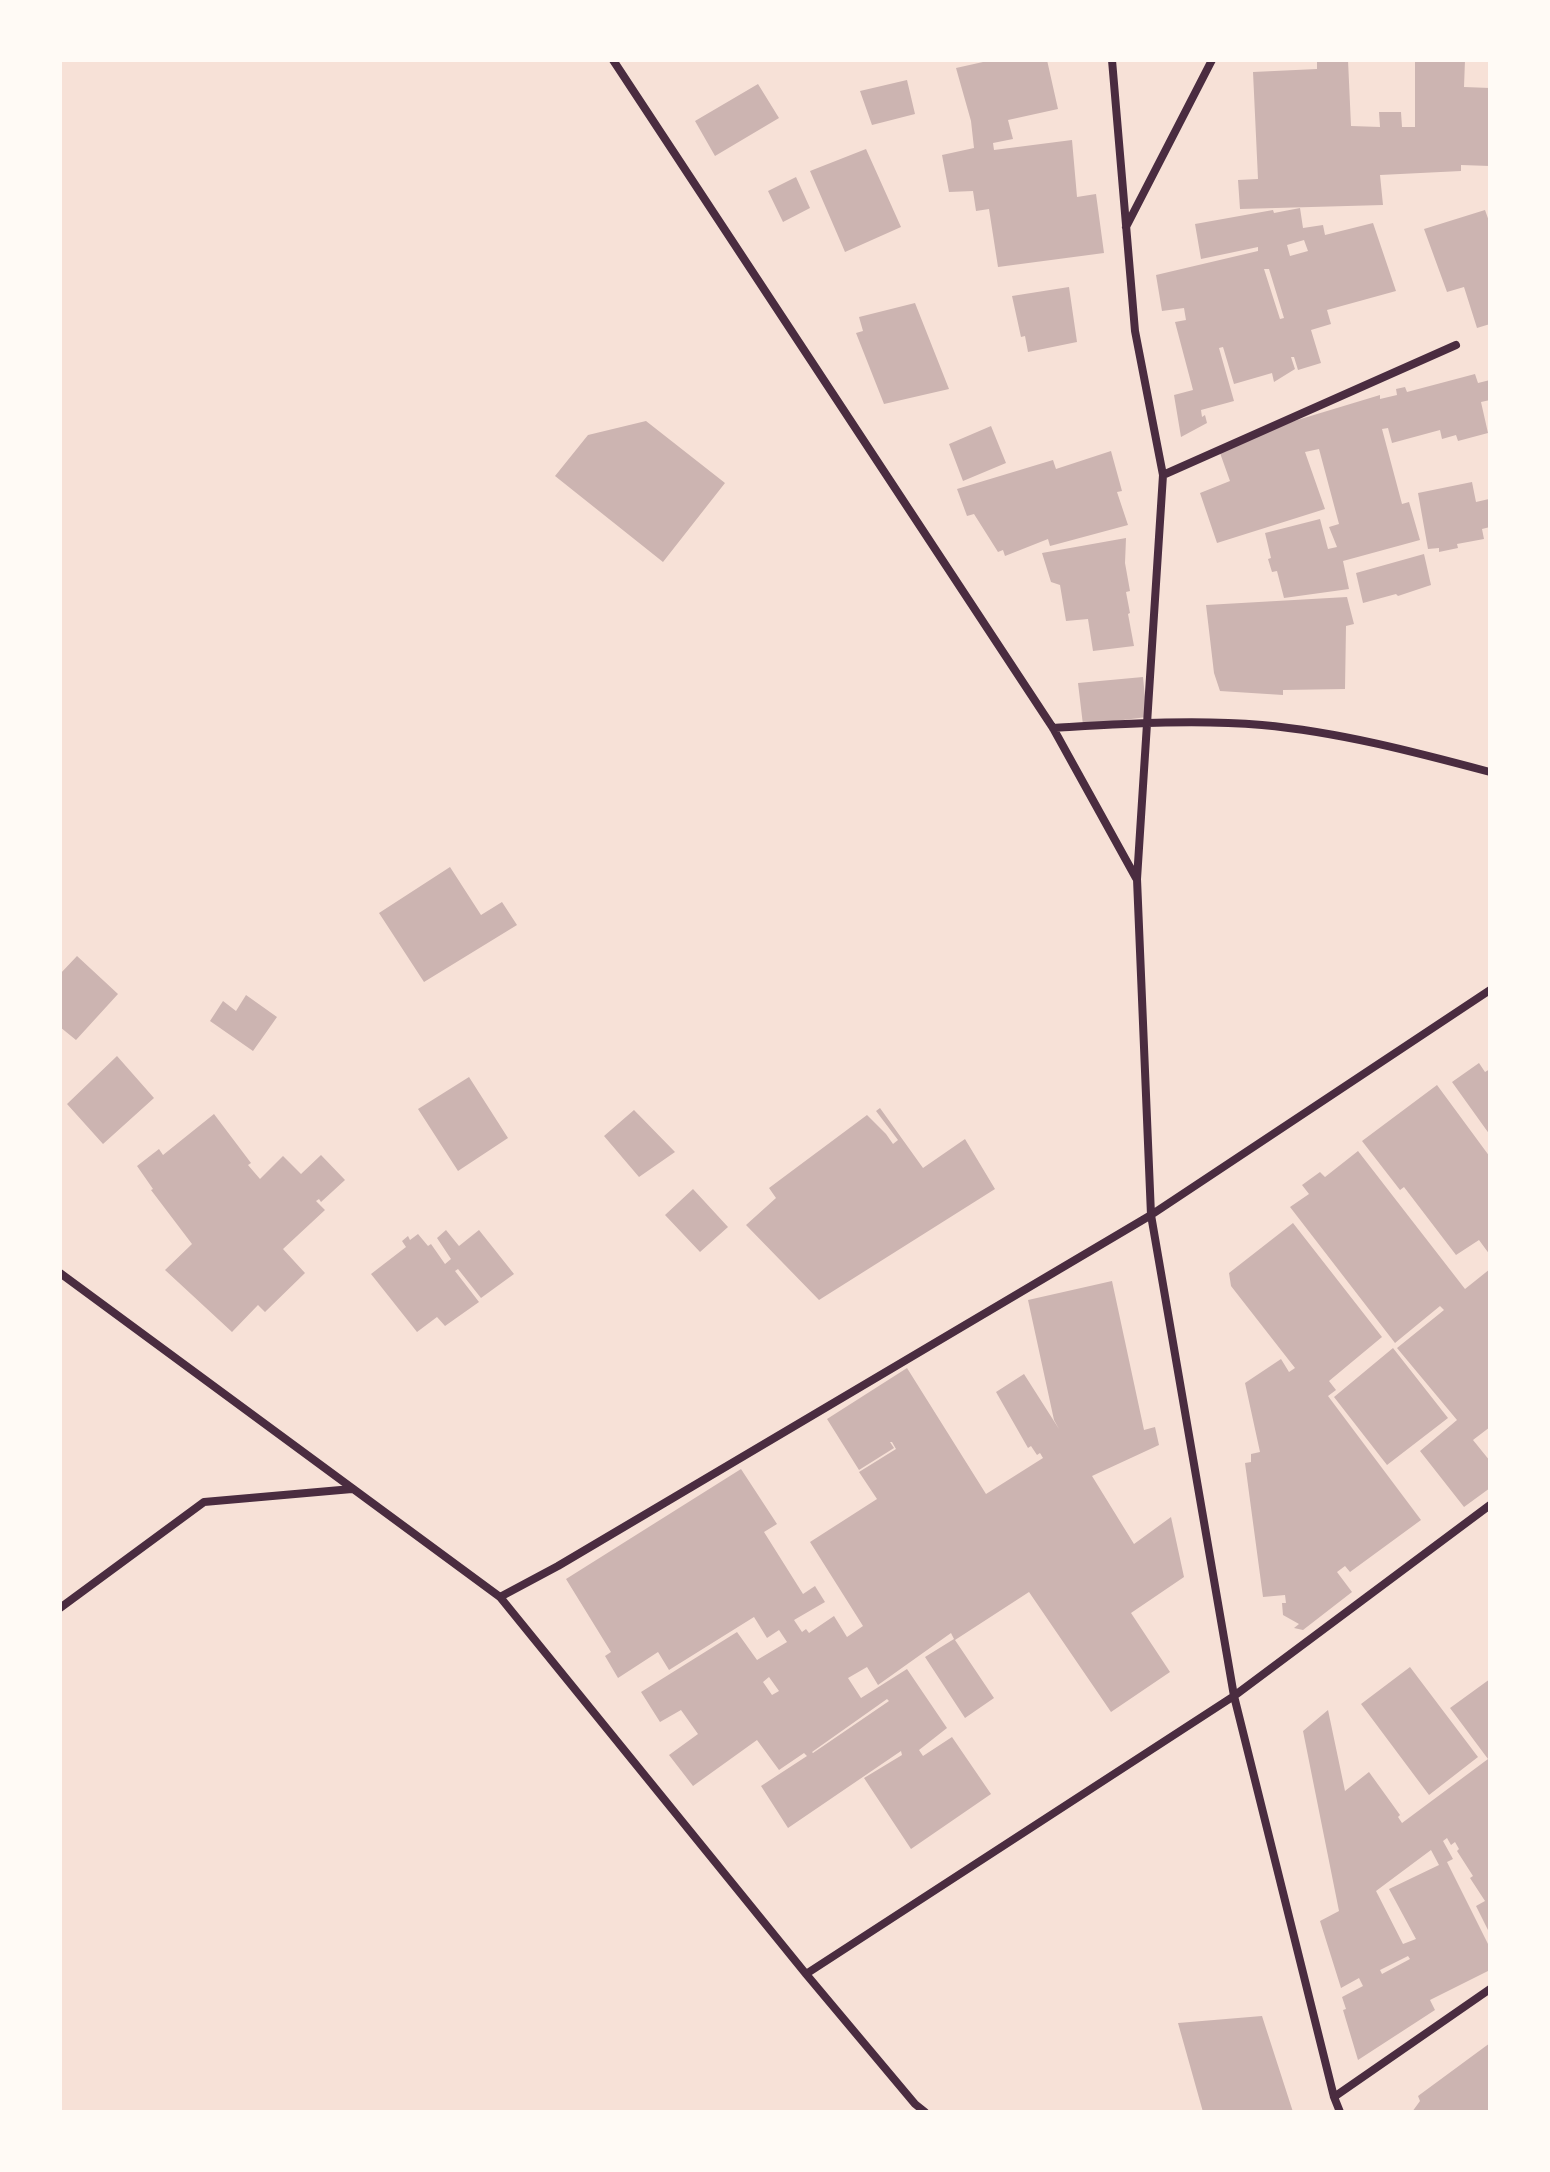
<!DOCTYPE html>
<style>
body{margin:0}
#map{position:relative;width:1550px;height:2172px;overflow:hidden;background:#f7e1d7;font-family:"Libre Baskerville",serif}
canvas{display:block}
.frame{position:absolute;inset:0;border:62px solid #fffaf5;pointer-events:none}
</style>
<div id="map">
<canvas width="1550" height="2172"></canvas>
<div class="frame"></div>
</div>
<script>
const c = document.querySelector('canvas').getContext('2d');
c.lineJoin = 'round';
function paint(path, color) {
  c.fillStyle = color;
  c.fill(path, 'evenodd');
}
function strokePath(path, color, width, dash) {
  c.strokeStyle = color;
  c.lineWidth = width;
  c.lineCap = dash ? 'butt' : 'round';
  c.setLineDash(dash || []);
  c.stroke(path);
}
const building = new Path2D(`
 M 992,60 L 1047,60 L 1058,109 L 1008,120 L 1013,139 L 993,143 L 994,150 L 1072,140 L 1077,197 L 1096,194 L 1104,253 L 998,267 L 989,209 L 976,211 L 973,191 L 949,192 L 942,155 L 974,148 L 971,121 L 956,68 Z
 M 1317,60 L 1348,60 L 1351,126 L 1380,127 L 1379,112 L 1401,112 L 1402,127 L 1415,127 L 1415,60 L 1465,60 L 1464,87 L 1490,88 L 1490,166 L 1461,165 L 1461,171 L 1380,175 L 1383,205 L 1240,209 L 1238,180 L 1258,179 L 1253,72 L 1317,69 Z
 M 907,80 L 915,114 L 872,125 L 860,91 Z
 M 758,84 L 779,118 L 715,156 L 695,121 Z
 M 866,149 L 901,227 L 845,252 L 810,171 Z
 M 796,177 L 810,208 L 783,222 L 768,191 Z
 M 1300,208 L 1303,228 L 1323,225 L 1325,235 L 1373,223 L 1396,291 L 1327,310 L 1331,324 L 1311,330 L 1321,363 L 1298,370 L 1294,357 L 1291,357 L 1295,369 L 1274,382 L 1272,373 L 1234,384 L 1223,347 L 1219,348 L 1234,401 L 1201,410 L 1202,417 L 1205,415 L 1207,423 L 1181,437 L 1174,395 L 1193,390 L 1175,322 L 1186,320 L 1184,308 L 1162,311 L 1156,275 L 1258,251 L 1258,247 L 1201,259 L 1195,224 L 1273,210 L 1274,213 ZM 1304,240 L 1308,251 L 1290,256 L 1287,245 ZM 1264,269 L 1269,269 L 1284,318 L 1280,319 Z
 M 1485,210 L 1490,224 L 1490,324 L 1477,328 L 1464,287 L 1447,292 L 1424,229 Z
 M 1069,287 L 1077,342 L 1028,352 L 1025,336 L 1021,337 L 1012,296 Z
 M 915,303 L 949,389 L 884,404 L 856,333 L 863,331 L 859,317 Z
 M 1475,374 L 1478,383 L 1490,380 L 1490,400 L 1481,402 L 1488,433 L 1458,441 L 1456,435 L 1442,439 L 1440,430 L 1392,443 L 1388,428 L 1382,429 L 1402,504 L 1409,502 L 1420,540 L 1343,561 L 1349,589 L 1284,598 L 1277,571 L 1272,572 L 1268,559 L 1271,558 L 1265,533 L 1320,519 L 1328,549 L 1337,547 L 1329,527 L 1339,524 L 1319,449 L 1305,452 L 1325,509 L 1217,543 L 1200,493 L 1230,481 L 1220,453 L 1223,453 L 1222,450 L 1294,421 L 1380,395 L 1380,399 L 1397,395 L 1396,389 L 1405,387 L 1407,392 Z
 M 646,421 L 725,483 L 663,562 L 555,476 L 588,435 Z
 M 991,426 L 1006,463 L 963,481 L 949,444 Z
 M 1111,451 L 1122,491 L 1117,492 L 1128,525 L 1050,546 L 1048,539 L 1005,556 L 1003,550 L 998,552 L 974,514 L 967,516 L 957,489 L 1053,460 L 1056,469 Z
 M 1472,482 L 1476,502 L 1489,499 L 1490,527 L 1482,529 L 1484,539 L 1457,544 L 1458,548 L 1439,552 L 1439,548 L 1428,549 L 1418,493 Z
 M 1126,538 L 1125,563 L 1130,591 L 1126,592 L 1130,613 L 1128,614 L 1134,646 L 1093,651 L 1088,619 L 1066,621 L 1060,585 L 1051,582 L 1042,553 Z
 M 1424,554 L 1431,585 L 1398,596 L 1396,594 L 1363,603 L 1356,573 Z
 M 1347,597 L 1354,624 L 1346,626 L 1345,689 L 1283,690 L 1283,695 L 1220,691 L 1214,673 L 1206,605 Z
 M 1143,677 L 1147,717 L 1083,725 L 1078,683 Z
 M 450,867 L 481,915 L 502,902 L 517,925 L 424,982 L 379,913 Z
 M 77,956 L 118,994 L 76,1040 L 60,1027 L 60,974 Z
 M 246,995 L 277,1017 L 253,1051 L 210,1021 L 223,1001 L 236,1011 Z
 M 117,1056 L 154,1098 L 103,1144 L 67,1104 Z
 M 1479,1063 L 1485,1072 L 1490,1069 L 1490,1135 L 1452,1082 Z
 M 469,1077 L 508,1138 L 458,1171 L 418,1109 Z
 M 1437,1085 L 1490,1157 L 1490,1255 L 1479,1240 L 1456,1255 L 1404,1187 L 1400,1190 L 1362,1141 Z
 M 880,1108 L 923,1168 L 965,1139 L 995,1189 L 819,1300 L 746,1225 L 776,1198 L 769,1188 L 867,1115 L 886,1134 L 893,1144 L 898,1140 L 876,1111 Z
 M 634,1110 L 675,1152 L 639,1177 L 604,1136 Z
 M 214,1114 L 251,1163 L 248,1165 L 260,1179 L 283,1156 L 301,1174 L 321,1155 L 345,1180 L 321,1202 L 319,1199 L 316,1201 L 325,1210 L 283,1249 L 305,1273 L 265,1312 L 258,1305 L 232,1332 L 165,1270 L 192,1244 L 151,1190 L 153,1189 L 137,1166 L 159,1149 L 163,1155 Z
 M 1358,1151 L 1465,1289 L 1490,1269 L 1490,1427 L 1473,1440 L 1490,1461 L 1490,1488 L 1464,1507 L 1420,1451 L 1457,1420 L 1397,1348 L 1444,1310 L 1440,1306 L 1395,1343 L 1290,1207 L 1309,1194 L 1302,1185 L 1320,1172 L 1325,1177 Z
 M 693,1189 L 728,1227 L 700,1252 L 665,1215 Z
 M 1293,1223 L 1382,1337 L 1329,1381 L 1336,1390 L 1328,1396 L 1421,1520 L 1350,1572 L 1345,1566 L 1337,1572 L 1352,1592 L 1303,1630 L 1294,1628 L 1299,1624 L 1283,1615 L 1282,1603 L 1286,1603 L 1285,1595 L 1263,1597 L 1245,1463 L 1251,1462 L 1251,1454 L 1260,1452 L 1245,1383 L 1281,1359 L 1289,1372 L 1295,1368 L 1231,1286 L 1229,1273 Z
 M 446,1230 L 459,1246 L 479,1230 L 514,1274 L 481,1298 L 458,1269 L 455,1271 L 479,1302 L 445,1326 L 437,1317 L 417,1332 L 371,1274 L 406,1247 L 402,1241 L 408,1236 L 410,1240 L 418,1234 L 428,1246 L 431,1244 L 445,1264 L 451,1259 L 437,1238 Z
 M 1112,1281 L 1144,1430 L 1155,1427 L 1159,1445 L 1092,1476 L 1134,1544 L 1171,1517 L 1184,1577 L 1131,1613 L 1170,1672 L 1111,1712 L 1029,1592 L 955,1640 L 994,1698 L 965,1718 L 925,1657 L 954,1639 L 951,1633 L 878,1685 L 867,1667 L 848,1678 L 861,1698 L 907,1669 L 947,1728 L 919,1750 L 923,1756 L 952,1737 L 991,1794 L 911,1849 L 864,1778 L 902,1755 L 901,1751 L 788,1828 L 761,1786 L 807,1756 L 804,1753 L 779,1770 L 757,1740 L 693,1786 L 669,1755 L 698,1734 L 681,1710 L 660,1722 L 641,1692 L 737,1632 L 757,1660 L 787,1642 L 779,1630 L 767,1638 L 754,1617 L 669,1670 L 658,1652 L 618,1678 L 605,1656 L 611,1652 L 566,1579 L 741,1469 L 777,1524 L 764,1532 L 803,1594 L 815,1586 L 825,1602 L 794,1620 L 802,1632 L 806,1629 L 809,1633 L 834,1616 L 847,1637 L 863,1626 L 810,1542 L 877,1499 L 859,1472 L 896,1449 L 892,1442 L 890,1442 L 894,1448 L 859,1470 L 827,1419 L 907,1368 L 986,1494 L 1043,1458 L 1040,1453 L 1037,1455 L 1031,1446 L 1028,1448 L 996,1392 L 1024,1374 L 1059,1429 L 1054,1420 L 1028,1300 ZM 769,1677 L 779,1691 L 772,1695 L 763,1682 ZM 887,1699 L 889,1701 L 813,1753 L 812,1752 Z
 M 1393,1348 L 1448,1418 L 1387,1465 L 1334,1397 Z
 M 1410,1667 L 1478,1757 L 1429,1795 L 1361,1704 Z
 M 1490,1679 L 1490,1934 L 1476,1906 L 1485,1901 L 1470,1878 L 1473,1876 L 1457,1851 L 1459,1849 L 1455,1842 L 1451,1845 L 1447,1838 L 1443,1841 L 1453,1859 L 1447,1862 L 1490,1948 L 1490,1970 L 1430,2000 L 1435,2010 L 1358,2060 L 1343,2010 L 1346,2009 L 1342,1997 L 1363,1986 L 1359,1978 L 1341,1988 L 1320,1921 L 1339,1911 L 1303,1731 L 1328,1710 L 1345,1791 L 1369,1772 L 1400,1815 L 1398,1817 L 1402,1823 L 1488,1759 L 1450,1708 ZM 1431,1850 L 1439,1865 L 1389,1889 L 1416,1939 L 1403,1944 L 1376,1891 ZM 1408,1956 L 1410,1959 L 1382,1974 L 1380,1970 Z
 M 1262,2016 L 1293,2112 L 1203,2112 L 1178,2023 Z
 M 1490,2043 L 1490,2112 L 1412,2112 L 1420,2101 L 1418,2096 Z`);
const minor = new Path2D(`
 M 613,60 L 1053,728 L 1136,878
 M 1112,60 L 1135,331 L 1163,475 L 1137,879 L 1151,1215 L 1234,1696 L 1334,2097 L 1340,2112
 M 1126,227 L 1212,60
 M 1163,475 L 1456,345
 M 1053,728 C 1122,724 1192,719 1262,725 C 1339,732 1415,752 1490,772
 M 60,1273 L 500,1597
 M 60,1608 L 204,1502 L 352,1489
 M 806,1974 L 1234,1696 L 1490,1505
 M 1334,2097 L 1490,1989
 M 925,2112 L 915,2104 L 806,1974 L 500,1597 L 558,1566 L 1151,1215 L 1490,990`);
paint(building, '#ccb4b1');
strokePath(minor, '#4a2c40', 8);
</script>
